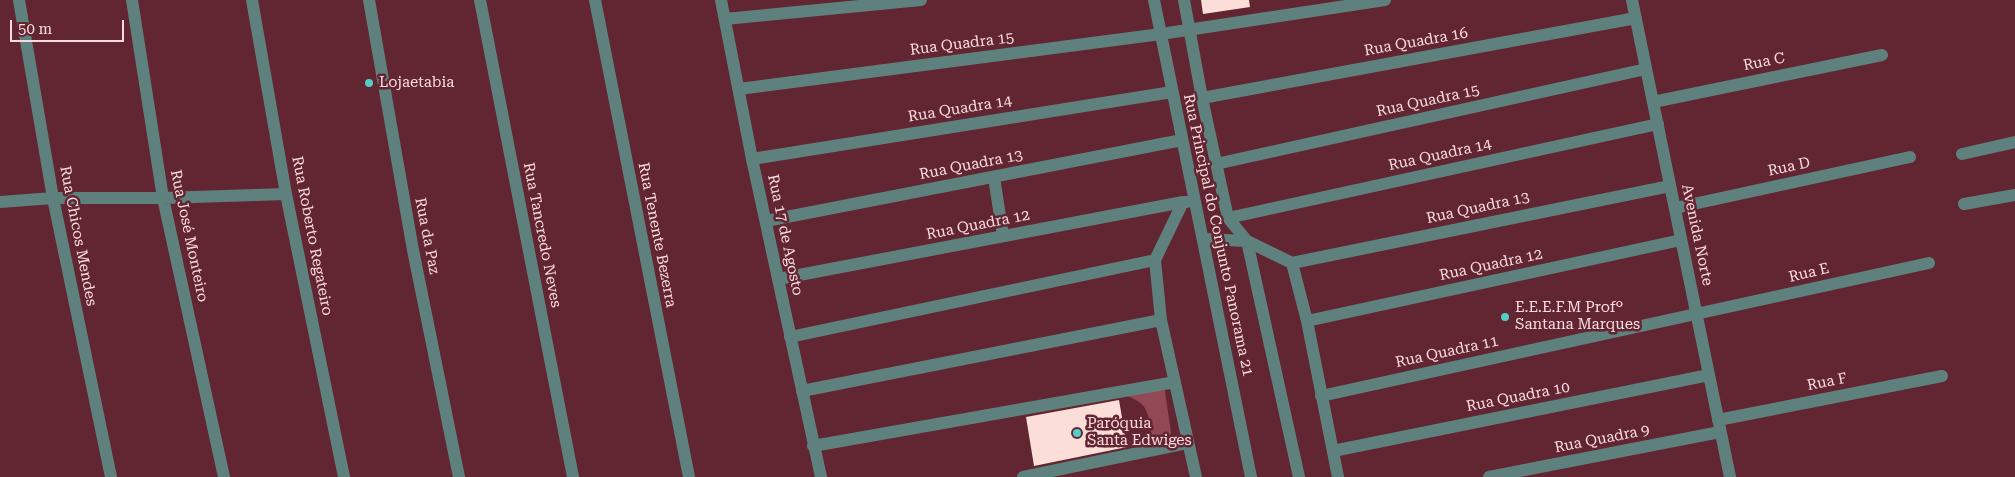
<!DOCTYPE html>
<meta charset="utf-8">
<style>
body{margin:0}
#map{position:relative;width:2015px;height:477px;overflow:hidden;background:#622632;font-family:"Roboto Serif",serif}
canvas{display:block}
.scale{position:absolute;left:10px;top:20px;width:114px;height:22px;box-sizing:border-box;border:2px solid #fbdbdf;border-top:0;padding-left:6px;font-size:15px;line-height:18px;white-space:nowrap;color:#fbdbdf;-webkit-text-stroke:4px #622632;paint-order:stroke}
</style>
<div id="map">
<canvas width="2015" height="477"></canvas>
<div class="scale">50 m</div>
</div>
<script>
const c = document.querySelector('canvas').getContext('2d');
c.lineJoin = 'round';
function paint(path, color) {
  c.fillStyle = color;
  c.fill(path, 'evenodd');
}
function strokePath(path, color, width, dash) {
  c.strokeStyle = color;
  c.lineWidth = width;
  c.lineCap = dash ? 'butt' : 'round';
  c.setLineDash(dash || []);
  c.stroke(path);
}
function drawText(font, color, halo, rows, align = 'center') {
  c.font = font + ' "Roboto Serif",serif';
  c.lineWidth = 5;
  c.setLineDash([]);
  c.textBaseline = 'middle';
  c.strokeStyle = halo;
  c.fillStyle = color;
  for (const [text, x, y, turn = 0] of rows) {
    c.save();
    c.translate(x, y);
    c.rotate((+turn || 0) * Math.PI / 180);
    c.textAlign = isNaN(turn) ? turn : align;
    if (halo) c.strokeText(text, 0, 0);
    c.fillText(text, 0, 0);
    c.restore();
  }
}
const green = new Path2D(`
 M 1164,384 L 1171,433 L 1165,443 L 1135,450 L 1151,432 C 1148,403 1142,401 1116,392 Z`);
const building = new Path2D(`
 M 1201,0 L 1249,0 L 1250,7 L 1203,14 Z
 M 1119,400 L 1127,447 L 1034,466 L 1026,417 Z`);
const minor = new Path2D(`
 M 19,0 L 53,198 L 111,477
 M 132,0 L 163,198 L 224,477
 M 252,0 L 286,194 L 344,477
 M 369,0 L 413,250 L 459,477
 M 480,0 L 573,477
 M 595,0 L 689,477
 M 721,0 L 752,159 L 821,477
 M 1154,0 L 1251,477
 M 1184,0 L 1202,98 L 1228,218 L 1247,241 L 1299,477
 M 1632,0 L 1730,477
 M 725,19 L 921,0
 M 739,89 L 1161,34 L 1385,0
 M 1202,98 L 1636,18
 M 1653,102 L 1882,55
 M 1962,154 L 2015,142
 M 752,159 L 1172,92
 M 1216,164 L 1646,69
 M 994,177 L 1003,236
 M 0,202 L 53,198 L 163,198 L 286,194
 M 1187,202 L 1183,202 L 1155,260 L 1161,320 L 1196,477
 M 1964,204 L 2015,195
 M 1675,208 L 1910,157
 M 1228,218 L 1658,124
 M 766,221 L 1182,140
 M 1203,239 L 1247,241 L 1292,263 L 1307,321 L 1338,477
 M 1292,263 L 1670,186
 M 778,279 L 1183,202
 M 1307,321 L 1681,240
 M 790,337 L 1155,260
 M 802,391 L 1161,320
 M 1321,396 L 1929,263
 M 1718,420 L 1942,376
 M 813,446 L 1175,382
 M 1333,451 L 1709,375
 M 1023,477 L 1187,443
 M 1489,477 L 1720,432`);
const markers = [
 [369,83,5,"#54cdc7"],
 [1505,317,5,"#54cdc7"],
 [1077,433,5,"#54cdc7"]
];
const streetNames = [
 ["Rua Quadra 16",1416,42,-10],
 ["Rua Quadra 15",962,44,-7],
 ["Rua C",1764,62,-11],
 ["Rua Quadra 15",1428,101,-12],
 ["Rua Quadra 14",960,109,-9],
 ["Rua Quadra 14",1440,155,-12],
 ["Rua Quadra 13",971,165,-11],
 ["Rua D",1789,167,-12],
 ["Rua Quadra 13",1478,208,-12],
 ["Rua Quadra 12",978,225,-11],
 ["Rua Tancredo Neves",542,235,79],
 ["Rua Tenente Bezerra",657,235,79],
 ["Rua 17 de Agosto",785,235,78],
 ["Rua Principal do Conjunto Panorama 21",1218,235,78],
 ["Avenida Norte",1697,235,78],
 ["Rua Chicos Mendes",78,236,79],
 ["Rua José Monteiro",189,236,78],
 ["Rua Roberto Regateiro",312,236,79],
 ["Rua da Paz",427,236,79],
 ["Rua Quadra 12",1491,265,-12],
 ["Rua E",1809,273,-13],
 ["Rua Quadra 11",1447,352,-12],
 ["Rua F",1827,382,-11],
 ["Rua Quadra 10",1518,397,-11],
 ["Rua Quadra 9",1602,439,-11]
];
const poiNames = [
 ["Lojaetabia",379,83],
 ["E.E.E.F.M Profº",1515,308],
 ["Santana Marques",1515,325],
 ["Paróquia",1087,424],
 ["Santa Edwiges",1087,441]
];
paint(green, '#934855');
paint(building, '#fcded9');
strokePath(minor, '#5e817e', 12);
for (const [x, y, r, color] of markers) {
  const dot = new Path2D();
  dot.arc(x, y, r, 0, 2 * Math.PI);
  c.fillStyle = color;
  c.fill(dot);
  strokePath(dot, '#622632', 2);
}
drawText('15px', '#fbdbdf', '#622632', streetNames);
drawText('15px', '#fbdbdf', '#622632', poiNames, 'left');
</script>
